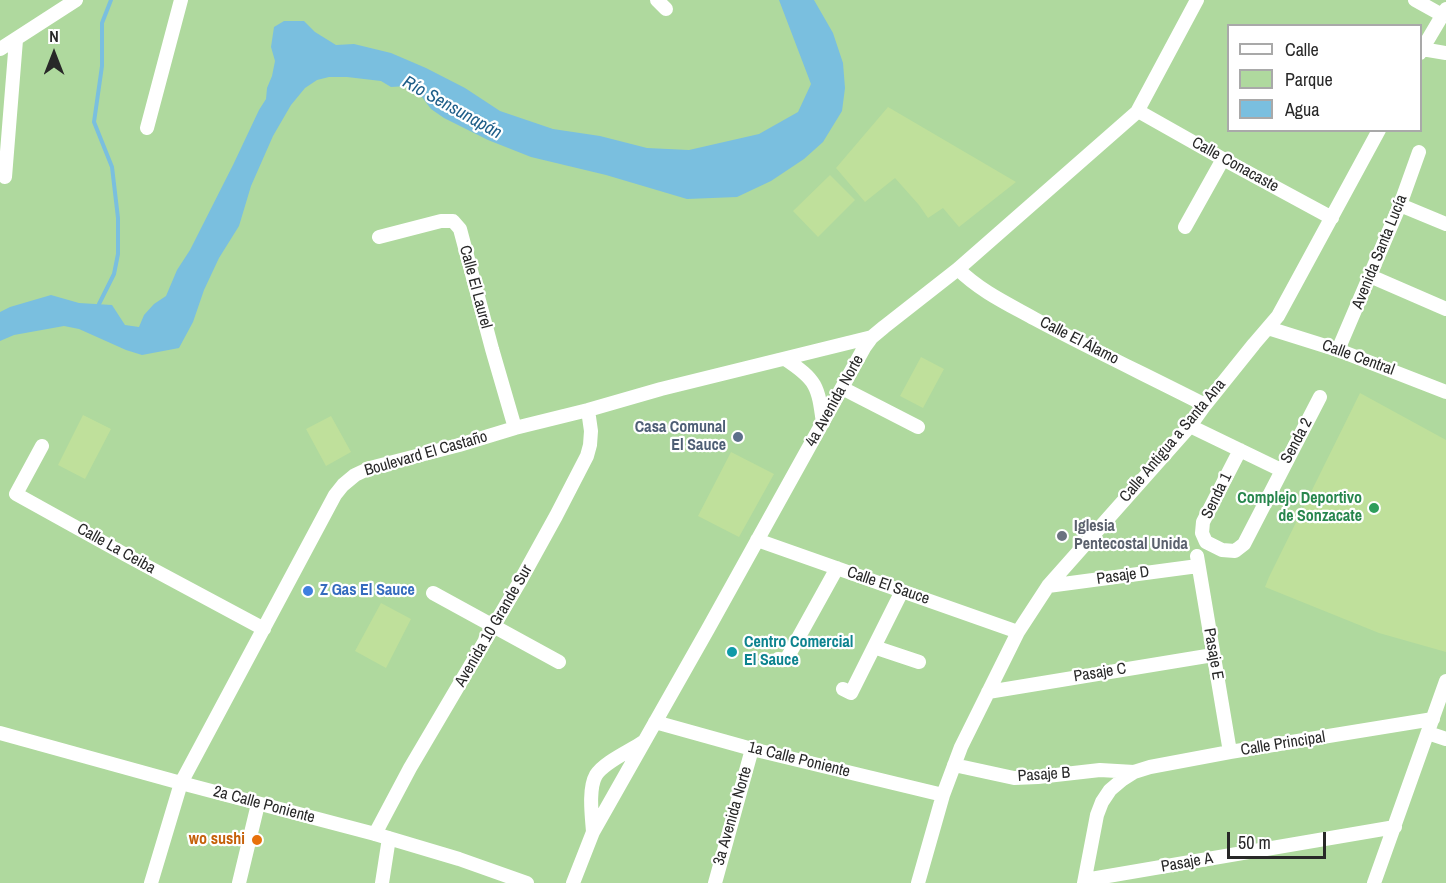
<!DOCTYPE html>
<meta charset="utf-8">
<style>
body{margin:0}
#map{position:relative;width:1446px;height:883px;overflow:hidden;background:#e9e4dc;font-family:"Archivo Narrow",sans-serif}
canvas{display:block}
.legend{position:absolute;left:1227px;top:24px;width:195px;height:108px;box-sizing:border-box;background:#fff;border:2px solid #a9a9a9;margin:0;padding:8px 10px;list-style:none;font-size:18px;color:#282828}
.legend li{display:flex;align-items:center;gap:12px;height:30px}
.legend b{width:30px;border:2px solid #a9a9a9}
.north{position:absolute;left:24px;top:24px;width:60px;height:60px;-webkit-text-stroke:4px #fff;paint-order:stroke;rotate:0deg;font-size:16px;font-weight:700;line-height:24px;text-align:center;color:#282828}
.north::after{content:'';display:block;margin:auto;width:21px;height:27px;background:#282828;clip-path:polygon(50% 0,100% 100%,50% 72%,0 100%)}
.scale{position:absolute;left:1227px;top:832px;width:99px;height:27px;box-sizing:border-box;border:3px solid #282828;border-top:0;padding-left:8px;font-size:18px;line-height:21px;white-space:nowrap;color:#282828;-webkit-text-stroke:4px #fff;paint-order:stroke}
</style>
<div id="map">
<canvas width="1446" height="883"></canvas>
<ul class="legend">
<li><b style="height:8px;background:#fff"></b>Calle</li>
<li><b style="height:16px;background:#afd99e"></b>Parque</li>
<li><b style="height:16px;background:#7abfdf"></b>Agua</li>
</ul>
<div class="north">N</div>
<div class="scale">50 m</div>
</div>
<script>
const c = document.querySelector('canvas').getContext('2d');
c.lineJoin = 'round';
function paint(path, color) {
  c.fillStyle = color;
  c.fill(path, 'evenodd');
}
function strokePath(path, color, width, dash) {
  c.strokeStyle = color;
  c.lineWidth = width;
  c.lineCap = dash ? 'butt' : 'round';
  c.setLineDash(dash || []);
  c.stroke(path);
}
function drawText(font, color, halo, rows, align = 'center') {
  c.font = font + ' "Archivo Narrow",sans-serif';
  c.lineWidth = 4.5;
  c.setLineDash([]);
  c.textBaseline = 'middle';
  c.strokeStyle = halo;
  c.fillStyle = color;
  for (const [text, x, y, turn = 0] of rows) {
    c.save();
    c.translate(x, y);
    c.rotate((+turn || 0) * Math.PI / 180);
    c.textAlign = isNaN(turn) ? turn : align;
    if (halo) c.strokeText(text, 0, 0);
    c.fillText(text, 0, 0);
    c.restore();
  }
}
const green = new Path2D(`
 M 0,0 L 1446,0 L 1446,883 L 0,883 ZM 1228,26 L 1420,26 L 1420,130 L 1228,130 Z`);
const pitch = new Path2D(`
 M 888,107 L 1016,182 L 959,227 L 943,208 L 928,218 L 919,205 L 895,178 L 865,202 L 836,168 Z
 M 830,175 L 855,200 L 818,237 L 793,211 Z
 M 921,357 L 944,369 L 923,408 L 900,396 Z
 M 1360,393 L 1446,440 L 1446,652 L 1379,633 L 1265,587 L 1269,577 Z
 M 83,415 L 111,429 L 85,479 L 58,465 Z
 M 331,416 L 351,452 L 326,466 L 306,429 Z
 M 731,452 L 774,474 L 739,537 L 698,516 Z
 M 381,603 L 411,619 L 386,668 L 355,651 Z`);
const water = new Path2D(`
 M 779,0 L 814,0 L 833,33 L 843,63 L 845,88 L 842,111 L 823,142 L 804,159 L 771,181 L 737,197 L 687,199 L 606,175 L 531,157 L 488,140 L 444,118 L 431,109 L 419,93 L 407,86 L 391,87 L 381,81 L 347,77 L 329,77 L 317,80 L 305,88 L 291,105 L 273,136 L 251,186 L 239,226 L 219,258 L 204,290 L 193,322 L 179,348 L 142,355 L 126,350 L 79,329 L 64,326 L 14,335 L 0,341 L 0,312 L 10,307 L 51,295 L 79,303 L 112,305 L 125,325 L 139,327 L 144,315 L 154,304 L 166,296 L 177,270 L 190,250 L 233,165 L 259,110 L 266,99 L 267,88 L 272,76 L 275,61 L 271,47 L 274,27 L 284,21 L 304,21 L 315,32 L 336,45 L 354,44 L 391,53 L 426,68 L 465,88 L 500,111 L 553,129 L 600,136 L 647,148 L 689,150 L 759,134 L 798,112 L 811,84 Z`);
const stream = new Path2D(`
 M 99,304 L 114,274 L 118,254 L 118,218 L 112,167 L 94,122 L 102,66 L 102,23 L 111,0`);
const minor = new Path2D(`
 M 657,0 L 666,9
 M 1415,0 L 1442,15
 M 0,49 L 76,0
 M 1422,49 L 1446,53
 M 1420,53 L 1446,9
 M 1138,111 L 1223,159 L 1332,218
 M 147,128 L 181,0
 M 5,177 L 16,40
 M 1400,205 L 1446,224
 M 1185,227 L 1223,159
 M 379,237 L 441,221 L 453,221 L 460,229 L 492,349 L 515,428
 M 958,269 C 980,291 1008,304 1035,319 C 1091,349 1148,376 1205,405
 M 1370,276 L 1446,309
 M 1268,328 L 1338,350 L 1446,392
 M 1338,350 L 1400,205 L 1419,152
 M 785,359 C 817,380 818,386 823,423
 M 842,388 L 918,427
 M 1190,426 L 1281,470
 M 42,446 L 16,494 L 126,555 L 264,629
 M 1240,450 L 1203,522 L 1202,533 L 1206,542 L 1222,550 L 1235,551 L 1244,544 L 1320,397
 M 757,540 L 1018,632
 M 1197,556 L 1230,752
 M 1048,586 L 1198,566
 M 433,593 L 559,662
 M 874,647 L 919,662
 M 778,659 L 786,660 L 837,568
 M 843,689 L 851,693 L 902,591
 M 988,692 L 1213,655
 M 655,722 L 752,749 L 943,795
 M 0,733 L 181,783 L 375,834 L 459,859 L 527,883
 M 1428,733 L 1446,739
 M 954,765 L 1014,778 L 1038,777 L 1100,770 L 1134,772
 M 593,832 C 592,817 588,789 596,775 C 604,762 630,751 643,742
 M 375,834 L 410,768 L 519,583 L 556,516 L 587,456 L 590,445 L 591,431 L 588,410
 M 1085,880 L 1395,827
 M 151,883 L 181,783 L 335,495 L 343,485 L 355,475 L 370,468 L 459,445 L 515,428 L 588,410 L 661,389 L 872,337
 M 239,883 L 258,804
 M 382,883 L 389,838
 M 573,883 L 593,832 L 708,629 L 864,348 L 872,337 L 884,327 L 958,269 L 1137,112 L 1197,0
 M 715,883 L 752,749
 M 918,883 L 943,795 L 961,747 L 1018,632 L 1048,586 L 1190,426 L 1205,405 L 1254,344 L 1278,316 L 1379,130
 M 1084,883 L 1097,815 L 1102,802 L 1110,790 L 1123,779 L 1134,772 L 1150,767 L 1230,752 L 1433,719
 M 1374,883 L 1446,681`);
const markers = [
 [738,437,6,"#5c6f8a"],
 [1374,508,6,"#2e9e5b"],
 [1062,536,6,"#6b7280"],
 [308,591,6,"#3f7fe0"],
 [732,652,6,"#0f9aa8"],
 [257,840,6,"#e8710a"]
];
const streetNames = [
 ["Calle Conacaste",1235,165,29],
 ["Avenida Santa Lucía",1380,252,-68],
 ["Calle El Laurel",475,287,75],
 ["Calle El Álamo",1079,341,27],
 ["Calle Central",1358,358,20],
 ["4a Avenida Norte",835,401,-61],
 ["Calle Antigua a Santa Ana",1173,441,-50],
 ["Senda 2",1297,441,-62],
 ["Boulevard El Castaño",426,454,-16],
 ["Senda 1",1217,496,-64],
 ["Calle La Ceiba",116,549,29],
 ["Pasaje D",1123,576,-8],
 ["Calle El Sauce",888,586,19],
 ["Avenida 10 Grande Sur",494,626,-60],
 ["Pasaje E",1213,654,80],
 ["Pasaje C",1100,673,-9],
 ["Calle Principal",1283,744,-9],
 ["1a Calle Poniente",799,760,14],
 ["Pasaje B",1044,775,-4],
 ["2a Calle Poniente",264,805,15],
 ["3a Avenida Norte",733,816,-74],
 ["Pasaje A",1187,863,-10]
];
const serviceNames = [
 ["Casa Comunal",726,428],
 ["El Sauce",726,446]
];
const leisureNames = [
 ["Complejo Deportivo",1362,499],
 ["de Sonzacate",1362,517]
];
const worshipNames = [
 ["Iglesia",1074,527],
 ["Pentecostal Unida",1074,545]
];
const shopNames = [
 ["Z Gas El Sauce",320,591]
];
const cultureNames = [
 ["Centro Comercial",744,643],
 ["El Sauce",744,661]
];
const foodNames = [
 ["wo sushi",245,840]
];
const waterNames = [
 ["Río Sensunapán",452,108,29]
];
paint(green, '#afd99e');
paint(pitch, '#bfe09b');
paint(water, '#7abfdf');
strokePath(stream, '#7abfdf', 4);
strokePath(minor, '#fff', 14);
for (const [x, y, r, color] of markers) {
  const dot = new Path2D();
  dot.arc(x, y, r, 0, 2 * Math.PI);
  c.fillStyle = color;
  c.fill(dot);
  strokePath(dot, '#fff', 2);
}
drawText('16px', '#282828', '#fff', streetNames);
drawText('bold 16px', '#4e5e75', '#fff', serviceNames, 'right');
drawText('bold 16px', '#27864d', '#fff', leisureNames, 'right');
drawText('bold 16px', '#5b616d', '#fff', worshipNames, 'left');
drawText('bold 16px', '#366cbe', '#fff', shopNames, 'left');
drawText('bold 16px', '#0d838f', '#fff', cultureNames, 'left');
drawText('bold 16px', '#c56008', '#fff', foodNames, 'right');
drawText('italic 18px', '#1d5d88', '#fff', waterNames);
</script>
